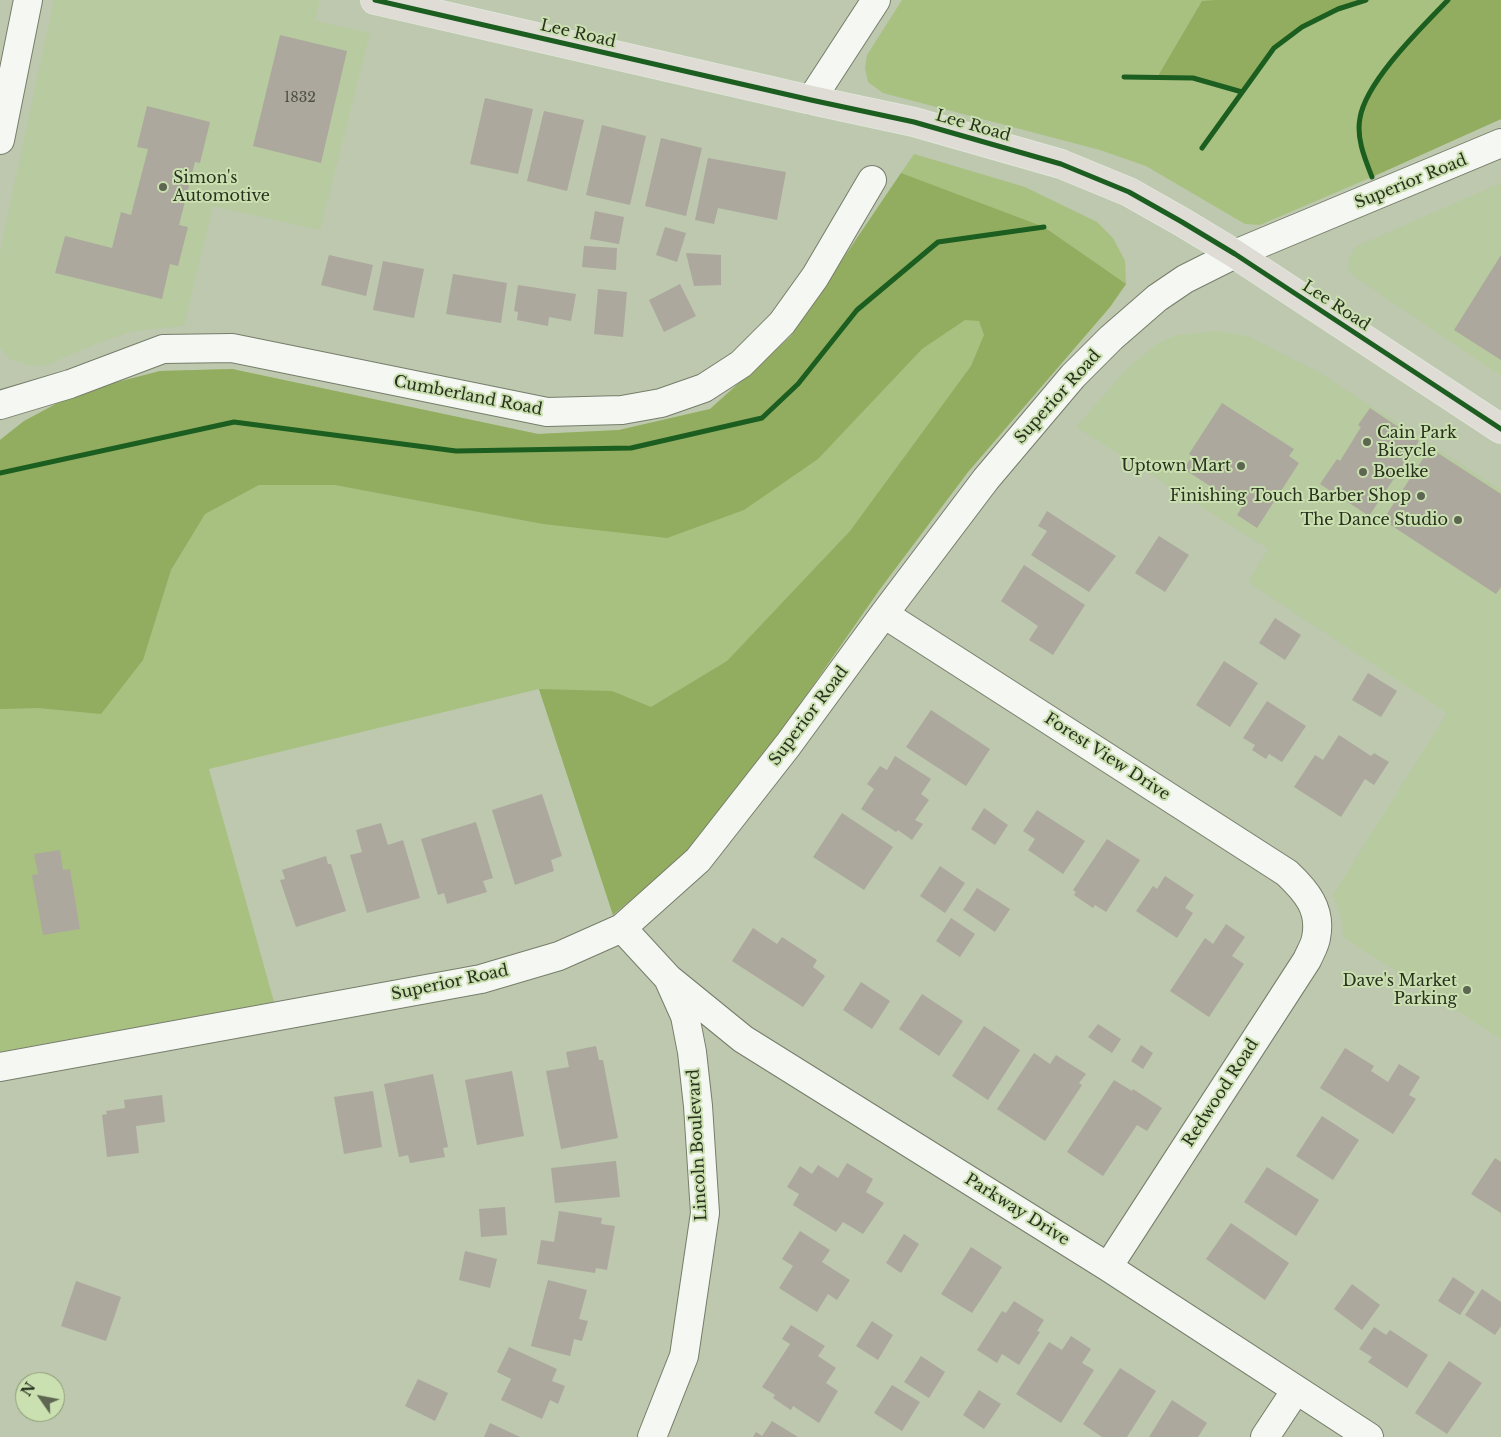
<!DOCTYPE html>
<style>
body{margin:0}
#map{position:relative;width:1501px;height:1437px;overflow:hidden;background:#bdc8ae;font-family:"Libre Baskerville",serif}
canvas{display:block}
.north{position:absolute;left:15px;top:1372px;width:50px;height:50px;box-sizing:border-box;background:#cbe0b0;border:1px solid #8a9a76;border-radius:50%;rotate:303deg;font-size:14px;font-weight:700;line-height:20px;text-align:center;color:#29311f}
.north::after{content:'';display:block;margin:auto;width:18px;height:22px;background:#5d6651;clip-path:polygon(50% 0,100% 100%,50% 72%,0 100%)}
</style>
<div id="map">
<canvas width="1501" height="1437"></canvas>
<div class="north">N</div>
</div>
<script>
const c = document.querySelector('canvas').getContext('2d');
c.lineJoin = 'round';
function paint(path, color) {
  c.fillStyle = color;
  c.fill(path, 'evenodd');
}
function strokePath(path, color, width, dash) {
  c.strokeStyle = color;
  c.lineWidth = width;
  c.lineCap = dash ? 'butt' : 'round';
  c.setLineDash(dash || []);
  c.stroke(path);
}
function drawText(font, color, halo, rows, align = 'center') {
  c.font = font + ' "Libre Baskerville",serif';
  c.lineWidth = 4;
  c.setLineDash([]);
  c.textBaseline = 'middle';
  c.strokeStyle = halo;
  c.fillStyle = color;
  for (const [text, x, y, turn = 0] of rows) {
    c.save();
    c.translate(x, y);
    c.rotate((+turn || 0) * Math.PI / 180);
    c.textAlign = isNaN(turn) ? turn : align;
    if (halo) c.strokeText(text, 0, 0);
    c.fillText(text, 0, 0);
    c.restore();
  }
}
const built = new Path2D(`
 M 54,0 L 320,0 L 315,21 L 370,33 L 320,230 L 213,206 L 184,326 L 132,331 L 98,343 L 44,366 L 28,365 L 10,359 L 0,348 L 0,252 Z
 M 1501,183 L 1501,376 L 1354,276 L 1348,269 L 1349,259 L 1355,247 Z
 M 1215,331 L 1247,336 L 1318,372 L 1501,490 L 1501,1039 L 1343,937 L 1342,920 L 1333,895 L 1447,713 L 1248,582 L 1268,549 L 1076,427 L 1127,369 L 1154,346 L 1177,335 Z`);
const green = new Path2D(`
 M 902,0 L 1501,0 L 1501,119 L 1372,177 L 1260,225 L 1245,224 L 1146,166 L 1100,150 L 883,93 L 868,82 L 865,68 L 867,55 Z
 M 914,154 L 1025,187 L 1097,222 L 1113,238 L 1125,261 L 1126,284 L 1110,307 L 968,472 L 880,589 L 775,740 L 613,915 L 539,689 L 209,769 L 274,1002 L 0,1052 L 0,440 L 24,421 L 160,371 L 232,369 L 538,434 L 619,430 L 710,409 L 790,337 Z`);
const forest = new Path2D(`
 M 1215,0 L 1360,0 L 1360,1 L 1302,27 L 1274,48 L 1242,92 L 1193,78 L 1158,76 L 1202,1 Z
 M 1448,0 L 1501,0 L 1501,119 L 1372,177 C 1365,159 1356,138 1360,118 C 1366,81 1422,27 1448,0 Z
 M 901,173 L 1044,227 L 1126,284 L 1110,307 L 968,472 L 880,589 L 775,740 L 737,791 L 684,855 L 613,915 L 539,689 L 612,691 L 651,707 L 727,661 L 850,531 L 971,366 L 984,335 L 979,321 L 965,320 L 922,349 L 818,459 L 744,510 L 667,538 L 543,524 L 335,485 L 259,485 L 205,514 L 171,570 L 143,660 L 101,714 L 38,708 L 0,709 L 0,440 L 24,421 L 78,392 L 160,371 L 232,369 L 538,434 L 619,430 L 710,409 L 790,337 Z`);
const building = new Path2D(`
 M 280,35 L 347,51 L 321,163 L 253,146 Z
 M 485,98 L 533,109 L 518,174 L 470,164 Z
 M 147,106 L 210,122 L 200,163 L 195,162 L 179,225 L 188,227 L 178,266 L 170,264 L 162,299 L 55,273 L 65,236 L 112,248 L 121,212 L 131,215 L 148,149 L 137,147 Z
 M 544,111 L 584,120 L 567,191 L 527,181 Z
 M 602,125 L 646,136 L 630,205 L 586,195 Z
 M 661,138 L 702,148 L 686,216 L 645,206 Z
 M 708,158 L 786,172 L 777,220 L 718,208 L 714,224 L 695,220 Z
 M 595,211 L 624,217 L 619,244 L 590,239 Z
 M 665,227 L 686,233 L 677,262 L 656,255 Z
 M 584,246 L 617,248 L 616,270 L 582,267 Z
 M 686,253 L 721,255 L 721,285 L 694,286 Z
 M 329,255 L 373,265 L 366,296 L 321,285 Z
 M 1501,255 L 1501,360 L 1454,330 Z
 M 383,261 L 424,269 L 414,318 L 373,310 Z
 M 453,274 L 507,283 L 501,323 L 446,314 Z
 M 680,284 L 696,316 L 664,332 L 649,300 Z
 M 518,285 L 576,294 L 571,321 L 549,317 L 548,326 L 517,320 L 518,312 L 514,311 Z
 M 598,289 L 627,292 L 623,337 L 594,334 Z
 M 1222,403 L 1294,449 L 1289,456 L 1299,463 L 1257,528 L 1237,515 L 1242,507 L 1184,469 L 1192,456 L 1189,454 Z
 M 1370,408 L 1419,441 L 1369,516 L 1320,484 L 1337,459 L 1340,461 L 1361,427 L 1358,425 Z
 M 1430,448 L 1501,494 L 1501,587 L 1496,594 L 1383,520 Z
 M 1047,511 L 1116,556 L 1089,592 L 1031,555 L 1047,531 L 1038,526 Z
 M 1159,536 L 1189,555 L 1165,592 L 1135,573 Z
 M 1024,565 L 1085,605 L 1053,655 L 1029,640 L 1038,626 L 1001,601 Z
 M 1275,618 L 1301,635 L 1285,660 L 1259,643 Z
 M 1224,661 L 1258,683 L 1230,727 L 1196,705 Z
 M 1368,673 L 1397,691 L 1381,717 L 1352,700 Z
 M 1267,701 L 1306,726 L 1282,762 L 1269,754 L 1266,759 L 1252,750 L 1255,745 L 1243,738 Z
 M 931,710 L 990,749 L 966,786 L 906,747 Z
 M 1339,735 L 1371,756 L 1374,753 L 1389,762 L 1374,785 L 1365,779 L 1341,817 L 1294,787 L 1315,755 L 1323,760 Z
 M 895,756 L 931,779 L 921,794 L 929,800 L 915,820 L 923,824 L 912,840 L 898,830 L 896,832 L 861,809 L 874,789 L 867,784 L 880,766 L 887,770 Z
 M 542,794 L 562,856 L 551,860 L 554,871 L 515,885 L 492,810 Z
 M 984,808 L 1008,825 L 995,845 L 971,829 Z
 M 1037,810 L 1085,841 L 1063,874 L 1028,850 L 1035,839 L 1023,831 Z
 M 842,813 L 893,847 L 864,890 L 813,857 Z
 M 476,822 L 493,878 L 483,881 L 487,892 L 447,904 L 444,893 L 438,895 L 421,839 Z
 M 381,823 L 388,845 L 403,840 L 420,898 L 367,913 L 350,855 L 362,852 L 356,830 Z
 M 1107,839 L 1140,860 L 1106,912 L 1095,905 L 1093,908 L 1074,895 L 1076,892 L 1073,890 Z
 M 60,850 L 63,870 L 70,869 L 80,929 L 43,935 L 32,875 L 38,874 L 34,854 Z
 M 326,856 L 328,864 L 331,864 L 346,911 L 296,927 L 280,880 L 285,879 L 282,870 Z
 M 940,866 L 965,883 L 945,913 L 920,896 Z
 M 1165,876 L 1194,895 L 1185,908 L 1193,913 L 1177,938 L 1136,911 L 1153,886 L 1157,889 Z
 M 977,888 L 1010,909 L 995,932 L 963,910 Z
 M 951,918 L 975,934 L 960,957 L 936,941 Z
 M 1226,924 L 1245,937 L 1232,956 L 1244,964 L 1209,1017 L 1170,991 L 1205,938 L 1213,944 Z
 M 753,928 L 777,944 L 782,937 L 817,960 L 813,967 L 825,976 L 803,1007 L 732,961 Z
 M 861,982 L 890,1001 L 872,1029 L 843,1010 Z
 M 922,994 L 963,1021 L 939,1056 L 899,1029 Z
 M 1098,1024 L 1121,1039 L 1112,1053 L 1088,1037 Z
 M 984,1026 L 1020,1050 L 988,1100 L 952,1076 Z
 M 1141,1045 L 1153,1053 L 1143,1069 L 1131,1061 Z
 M 596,1046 L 599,1060 L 603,1060 L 618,1138 L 561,1149 L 546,1071 L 569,1067 L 566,1052 Z
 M 1345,1048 L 1374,1066 L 1371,1071 L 1388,1082 L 1399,1064 L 1420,1077 L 1409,1095 L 1416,1099 L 1393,1134 L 1320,1088 Z
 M 1034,1053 L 1050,1064 L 1056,1055 L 1086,1074 L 1079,1083 L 1082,1085 L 1045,1141 L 997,1109 Z
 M 512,1071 L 524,1136 L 477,1145 L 465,1080 Z
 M 433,1074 L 448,1147 L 443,1148 L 445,1157 L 410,1163 L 408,1155 L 399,1157 L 384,1084 Z
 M 1114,1080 L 1132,1091 L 1133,1089 L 1162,1108 L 1147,1131 L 1137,1125 L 1103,1176 L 1067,1152 Z
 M 373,1091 L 382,1147 L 344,1154 L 334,1097 Z
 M 162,1095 L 165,1122 L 136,1126 L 139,1153 L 107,1157 L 102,1115 L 107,1114 L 106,1111 L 125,1108 L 124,1100 Z
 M 1322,1116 L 1359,1140 L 1333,1180 L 1296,1156 Z
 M 1495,1158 L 1501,1162 L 1501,1213 L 1471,1194 Z
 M 616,1161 L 620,1197 L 555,1203 L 551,1168 Z
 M 847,1163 L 873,1179 L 866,1192 L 884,1203 L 863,1234 L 843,1222 L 836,1232 L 793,1205 L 799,1194 L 787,1187 L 800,1166 L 812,1174 L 818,1165 L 838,1178 Z
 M 1267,1167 L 1319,1200 L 1296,1236 L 1244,1202 Z
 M 505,1207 L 507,1235 L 481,1237 L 479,1209 Z
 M 559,1211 L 602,1218 L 601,1224 L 615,1226 L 607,1270 L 596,1268 L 595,1273 L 537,1264 L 541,1240 L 554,1242 Z
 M 1231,1223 L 1289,1263 L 1265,1300 L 1206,1259 Z
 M 800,1231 L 830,1250 L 822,1262 L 850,1280 L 837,1300 L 828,1294 L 817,1312 L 779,1288 L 793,1266 L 782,1259 Z
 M 904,1234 L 919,1244 L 901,1273 L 886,1263 Z
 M 971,1247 L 1002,1267 L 972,1313 L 941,1294 Z
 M 465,1251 L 497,1259 L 490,1288 L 459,1280 Z
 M 1453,1277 L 1475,1292 L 1460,1315 L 1438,1301 Z
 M 548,1280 L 587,1290 L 579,1319 L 588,1321 L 582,1341 L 574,1339 L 570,1356 L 531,1346 Z
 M 76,1281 L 121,1297 L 106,1341 L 61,1326 Z
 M 1352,1284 L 1380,1305 L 1362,1330 L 1334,1309 Z
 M 1482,1289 L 1501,1302 L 1501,1326 L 1495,1335 L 1465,1315 Z
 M 1014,1301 L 1044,1320 L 1037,1331 L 1040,1332 L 1019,1365 L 1002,1354 L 997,1363 L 977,1350 L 1002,1311 L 1006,1313 Z
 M 872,1321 L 893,1335 L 878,1360 L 856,1346 Z
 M 791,1325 L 825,1346 L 818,1356 L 836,1368 L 826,1383 L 838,1391 L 819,1423 L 793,1406 L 791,1410 L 773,1398 L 775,1395 L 762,1387 L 790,1344 L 782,1339 Z
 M 1374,1327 L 1386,1335 L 1390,1330 L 1428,1355 L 1407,1388 L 1368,1362 L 1372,1357 L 1359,1349 Z
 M 1071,1336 L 1091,1349 L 1082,1363 L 1094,1370 L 1061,1423 L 1016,1394 L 1049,1342 L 1062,1350 Z
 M 509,1347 L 557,1369 L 552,1381 L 565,1386 L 558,1404 L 550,1400 L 542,1419 L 501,1400 L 511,1379 L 497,1372 Z
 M 921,1356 L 945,1372 L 929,1398 L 904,1382 Z
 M 1449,1361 L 1482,1383 L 1447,1434 L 1415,1413 Z
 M 1120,1368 L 1156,1391 L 1127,1437 L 1102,1437 L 1083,1424 Z
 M 418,1379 L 448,1393 L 435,1421 L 405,1406 Z
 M 892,1385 L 920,1402 L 902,1431 L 874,1413 Z
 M 979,1390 L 1001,1404 L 984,1429 L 963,1415 Z
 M 1172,1400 L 1207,1423 L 1198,1437 L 1149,1437 Z
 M 772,1421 L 798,1437 L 753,1437 L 756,1432 L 762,1436 Z
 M 490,1423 L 520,1437 L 484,1437 Z`);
const minor = new Path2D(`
 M 811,100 L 876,0
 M 0,140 L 28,0
 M 0,405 L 70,384 L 163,349 L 232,348 L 547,412 L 622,410 L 661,403 L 704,388 L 741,364 L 782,323 L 815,277 L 872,180
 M 884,614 L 1287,873 C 1306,891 1322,909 1316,938 C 1315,945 1310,953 1307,960 L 1108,1267
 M 622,928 L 668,978 L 685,1016 L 692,1052 L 698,1106 L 705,1213 L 684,1356 L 652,1437
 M 668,978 L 743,1039 L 1108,1267 L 1369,1437
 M 0,1067 L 481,979 L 559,956 L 622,928 L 698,860 L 788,745 L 884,614 L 986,479 L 1073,376 L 1111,338 L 1157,298 L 1185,279 L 1235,254 L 1501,143
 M 1265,1437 L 1296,1390`);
const major = new Path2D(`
 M 375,0 L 811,100 L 914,122 L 1061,164 L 1129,192 L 1182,222 L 1235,254 L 1501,429`);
const cycleway = new Path2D(`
 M 375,0 L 811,100 L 914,122 L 1061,164 L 1129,192 L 1182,222 L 1235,254 L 1501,429
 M 1124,77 L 1193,78 L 1242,92
 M 1202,148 L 1274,48 L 1302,27 L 1338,9 L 1366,0
 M 1372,177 C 1365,159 1356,138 1360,118 C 1366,81 1422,27 1448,0
 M 0,473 L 234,422 L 456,451 L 631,448 L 762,418 L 798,384 L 857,310 L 938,242 L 1044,227`);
const markers = [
 [163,187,5,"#5d6651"],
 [1367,442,5,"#5d6651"],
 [1241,466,5,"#5d6651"],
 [1363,472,5,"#5d6651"],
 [1421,496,5,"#5d6651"],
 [1458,520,5,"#5d6651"],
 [1467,990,5,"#5d6651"]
];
const numberNames = [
 ["1832",300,98]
];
const streetNames = [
 ["Lee Road",578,34,13],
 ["Lee Road",973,126,16],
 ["Superior Road",1411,182,-22],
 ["Lee Road",1336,306,33],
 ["Cumberland Road",468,396,11],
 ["Superior Road",1058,397,-48],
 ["Superior Road",809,716,-53],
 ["Forest View Drive",1107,757,33],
 ["Superior Road",450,983,-12],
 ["Redwood Road",1221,1093,-57],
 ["Lincoln Boulevard",698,1145,-93],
 ["Parkway Drive",1017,1210,32]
];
const poiNames = [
 ["Simon's",173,178,"left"],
 ["Automotive",173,196,"left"],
 ["Cain Park",1377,433,"left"],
 ["Bicycle",1377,451,"left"],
 ["Uptown Mart",1231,466],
 ["Boelke",1373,472,"left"],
 ["Finishing Touch Barber Shop",1411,496],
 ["The Dance Studio",1448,520],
 ["Dave's Market",1457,981],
 ["Parking",1457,999]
];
paint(built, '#b8caa0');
paint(green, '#a8c180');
paint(forest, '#92ad60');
paint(building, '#aca89e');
strokePath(minor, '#767e6a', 30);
strokePath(major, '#e1e6db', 30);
strokePath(minor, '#f5f7f3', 28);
strokePath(major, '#dedcd4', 28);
strokePath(cycleway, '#1b5e20', 5);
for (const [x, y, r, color] of markers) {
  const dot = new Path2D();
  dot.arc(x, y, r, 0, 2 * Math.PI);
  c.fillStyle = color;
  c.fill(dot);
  strokePath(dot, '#cbe0b0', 2);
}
drawText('14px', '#4a4f3f', null, numberNames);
drawText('16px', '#29311f', '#cbe0b0', streetNames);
drawText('16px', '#29311f', '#cbe0b0', poiNames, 'right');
</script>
